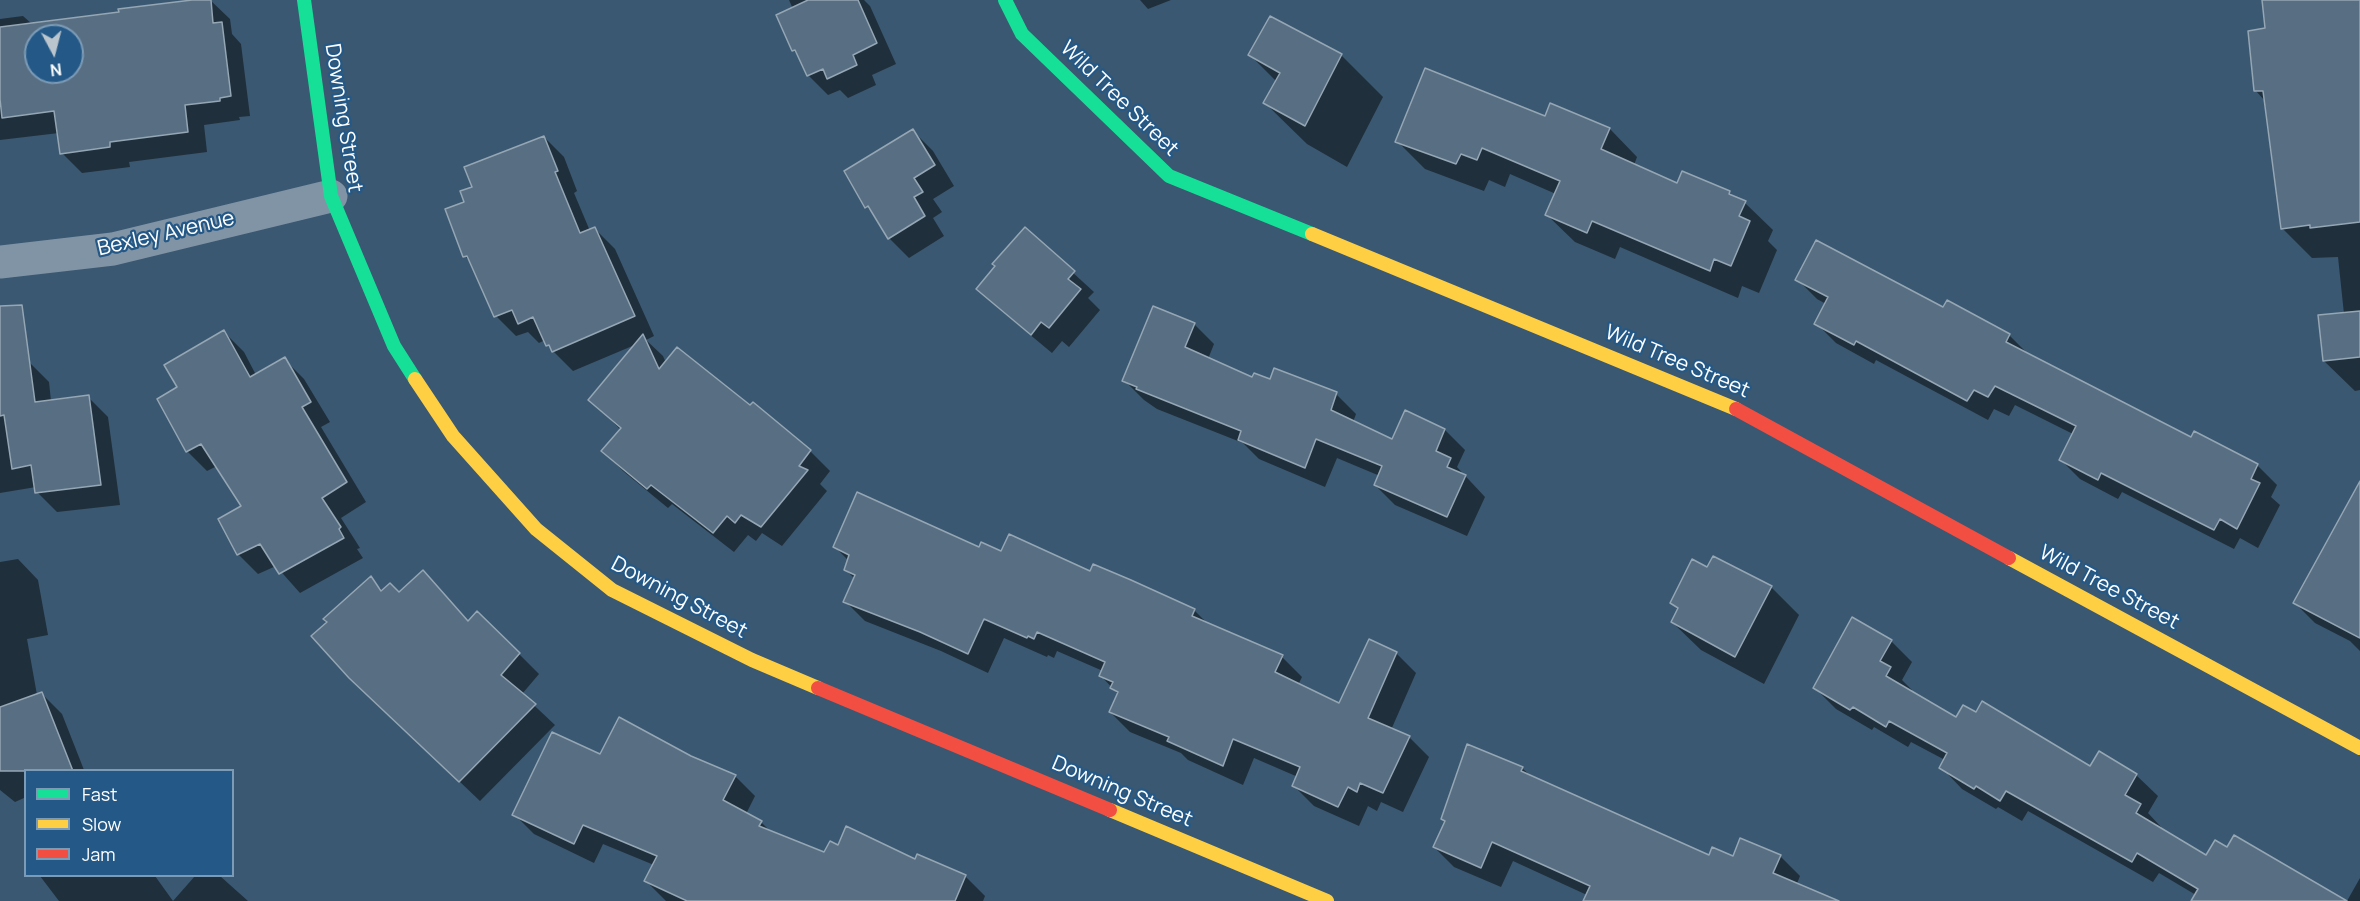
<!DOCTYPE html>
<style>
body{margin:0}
#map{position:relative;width:2360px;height:901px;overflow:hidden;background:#3a5871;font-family:Manrope,sans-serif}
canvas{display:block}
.legend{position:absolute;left:24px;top:769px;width:210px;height:108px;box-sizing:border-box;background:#245987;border:2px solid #7c9bb7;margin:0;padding:8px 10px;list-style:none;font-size:18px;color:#fff}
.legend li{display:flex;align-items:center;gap:12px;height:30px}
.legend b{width:30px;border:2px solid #7c9bb7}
.north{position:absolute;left:24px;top:24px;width:60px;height:60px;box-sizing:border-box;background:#245987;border:2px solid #7c9bb7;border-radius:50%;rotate:173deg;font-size:16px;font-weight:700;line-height:24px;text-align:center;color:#fff}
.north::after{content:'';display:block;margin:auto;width:21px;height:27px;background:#bac5cd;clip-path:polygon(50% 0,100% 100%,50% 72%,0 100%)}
</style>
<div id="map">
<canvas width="2360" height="901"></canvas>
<ul class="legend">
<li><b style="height:8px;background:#16e098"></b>Fast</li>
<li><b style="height:8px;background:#ffcf43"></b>Slow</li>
<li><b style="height:8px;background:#f24e42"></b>Jam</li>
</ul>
<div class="north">N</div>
</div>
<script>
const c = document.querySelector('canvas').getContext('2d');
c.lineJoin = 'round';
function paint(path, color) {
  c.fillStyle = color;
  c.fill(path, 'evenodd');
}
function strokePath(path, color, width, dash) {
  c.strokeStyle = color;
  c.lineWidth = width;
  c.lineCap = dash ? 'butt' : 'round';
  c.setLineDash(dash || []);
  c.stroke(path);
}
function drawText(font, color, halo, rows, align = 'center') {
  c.font = font + ' Manrope,sans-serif';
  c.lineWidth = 4.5;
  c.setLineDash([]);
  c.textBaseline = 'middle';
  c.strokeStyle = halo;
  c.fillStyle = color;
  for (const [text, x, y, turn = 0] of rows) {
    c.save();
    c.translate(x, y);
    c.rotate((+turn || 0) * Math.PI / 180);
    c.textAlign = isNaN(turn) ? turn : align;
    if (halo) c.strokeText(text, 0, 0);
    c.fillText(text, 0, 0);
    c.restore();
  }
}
const shadow = new Path2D(`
 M 210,0 L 230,19 L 232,34 L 241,44 L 250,116 L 239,117 L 240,120 L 204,125 L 207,152 L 129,162 L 130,167 L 82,173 L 62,153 L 59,133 L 0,140 L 0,19 L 23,16 L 32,24 ZM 36,36 L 72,36 L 72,72 L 36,72 Z
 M 789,0 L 864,0 L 870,6 L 896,64 L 872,75 L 876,85 L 848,98 L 840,90 L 828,95 L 808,75 L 800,56 L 793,50 L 793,9 Z
 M 1140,0 L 1171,0 L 1148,9 Z
 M 2264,0 L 2360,0 L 2360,390 L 2355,391 L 2324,361 L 2344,314 L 2338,257 L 2312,258 L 2282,228 L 2265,101 L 2256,91 L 2267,30 Z
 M 1250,55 L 1341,55 L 1383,97 L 1347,167 L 1307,144 L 1265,103 L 1277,82 Z
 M 1551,105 L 1610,129 L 1637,157 L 1634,165 L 1678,185 L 1729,192 L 1735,199 L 1745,203 L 1773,230 L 1768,241 L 1777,250 L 1759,293 L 1742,286 L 1738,298 L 1620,247 L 1615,259 L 1575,242 L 1547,215 L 1556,194 L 1510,174 L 1505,187 L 1489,180 L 1484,191 L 1425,169 L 1397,141 L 1546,118 Z
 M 913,131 L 933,151 L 954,186 L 933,199 L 942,212 L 933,218 L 944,236 L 909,258 L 889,238 L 876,217 L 867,207 Z
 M 544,137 L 564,157 L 577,191 L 574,193 L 590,231 L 595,229 L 615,249 L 654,336 L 646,340 L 663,356 L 666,363 L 751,408 L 753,405 L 810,451 L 830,471 L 820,484 L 827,491 L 782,546 L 762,533 L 756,541 L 748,535 L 734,552 L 672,504 L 668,508 L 623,471 L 603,451 L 621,430 L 590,400 L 637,344 L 573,371 L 553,351 L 545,340 L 539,343 L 528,332 L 516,336 L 496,316 L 472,264 L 465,256 L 466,203 L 474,188 Z
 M 1025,229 L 1094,292 L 1088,298 L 1100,310 L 1069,347 L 1062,341 L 1052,353 L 998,308 L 978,288 Z
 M 1797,279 L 1944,309 L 1948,302 L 2010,336 L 2029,355 L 2192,439 L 2257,465 L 2277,485 L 2271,497 L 2280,505 L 2258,548 L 2240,538 L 2234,549 L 2122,492 L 2118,499 L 2080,479 L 2060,459 L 2073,434 L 2015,405 L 2009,416 L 1994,409 L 1988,420 L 1876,360 L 1874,364 L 1836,343 L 1816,323 L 1826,304 L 1817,299 Z
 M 1194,324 L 1214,344 L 1208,359 L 1253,379 L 1336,394 L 1356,414 L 1353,422 L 1393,441 L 1406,412 L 1445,430 L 1465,450 L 1457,467 L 1485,497 L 1467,536 L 1395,505 L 1375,485 L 1380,476 L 1337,458 L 1325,487 L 1259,459 L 1243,443 L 1157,409 L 1144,400 L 1124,380 Z
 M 224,332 L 244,352 L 256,375 L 284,359 L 304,379 L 330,422 L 321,427 L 366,502 L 341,518 L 360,548 L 357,549 L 363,558 L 300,593 L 276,566 L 258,574 L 238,554 L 243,507 L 217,466 L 207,471 L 187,451 L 179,387 Z
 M 29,362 L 49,382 L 51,401 L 88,397 L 108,417 L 120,505 L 57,512 L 37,492 L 36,487 L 0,493 L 0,366 Z
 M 2360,488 L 2360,651 L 2350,641 L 2315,623 L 2295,603 Z
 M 835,547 L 979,549 L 1091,573 L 1194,610 L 1209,625 L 1282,657 L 1302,677 L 1298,685 L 1340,705 L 1396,653 L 1416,673 L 1391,730 L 1409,737 L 1429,757 L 1403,812 L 1381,802 L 1377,811 L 1368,806 L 1359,826 L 1314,806 L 1294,786 L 1298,777 L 1254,758 L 1243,785 L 1188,760 L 1181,753 L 1130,732 L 1110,712 L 1118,694 L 1101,676 L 1103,671 L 1057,651 L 1054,658 L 1048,655 L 1047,657 L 1004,638 L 988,673 L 941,651 L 865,621 L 845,601 L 855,579 L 846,570 L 849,561 Z
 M 18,559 L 38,580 L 48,635 L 27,639 L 37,695 L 42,694 L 62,714 L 84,770 L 26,770 L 26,800 L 24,798 L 15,802 L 0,790 L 0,562 Z
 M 1708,569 L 1771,587 L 1799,615 L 1764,684 L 1701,650 L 1672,622 L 1678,610 L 1672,603 Z
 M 423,573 L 469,622 L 519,654 L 539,674 L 522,694 L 555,725 L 480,801 L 371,697 L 370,578 L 383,591 L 399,594 Z
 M 1891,641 L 1912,662 L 1902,680 L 1912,690 L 1910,692 L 1956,719 L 2091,768 L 2136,775 L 2158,796 L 2148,813 L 2161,827 L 2160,829 L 2207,857 L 2344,901 L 2193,901 L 2196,895 L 2159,873 L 2153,882 L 2028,811 L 2022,821 L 1998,807 L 1996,809 L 1962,789 L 1941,767 L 1945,760 L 1911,742 L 1908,747 L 1874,727 L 1872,730 L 1836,709 L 1815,688 Z
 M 601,756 L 691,757 L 735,776 L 755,796 L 746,814 L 761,822 L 771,832 L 825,854 L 838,847 L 916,861 L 965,876 L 985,896 L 983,901 L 666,901 L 646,881 L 654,865 L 603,844 L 594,863 L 534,834 L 514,814 Z
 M 1522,768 L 1532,777 L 1709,857 L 1780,856 L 1800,876 L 1796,886 L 1821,901 L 1584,901 L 1587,895 L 1513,861 L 1501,887 L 1454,867 L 1434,847 Z
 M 40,876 L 155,876 L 173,901 L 59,901 Z
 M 195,876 L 220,876 L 248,901 L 173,901 Z
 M 2360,878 L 2360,901 L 2347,901 Z`);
const building = new Path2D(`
 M 192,0 L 211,0 L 213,23 L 222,22 L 231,96 L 220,98 L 220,101 L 185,105 L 188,132 L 110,142 L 110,147 L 60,154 L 54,111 L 2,118 L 0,99 L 0,27 L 119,12 L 118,9 ZM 36,36 L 72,36 L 72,72 L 36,72 Z
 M 808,0 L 858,0 L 877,43 L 853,55 L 857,65 L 827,79 L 823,69 L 807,76 L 795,50 L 792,51 L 776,15 Z
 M 2262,0 L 2360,0 L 2360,222 L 2310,228 L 2310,225 L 2281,229 L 2263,91 L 2254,91 L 2248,31 L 2265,28 Z
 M 1270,16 L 1342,54 L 1305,126 L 1263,103 L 1280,73 L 1248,55 Z
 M 1425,68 L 1545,116 L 1550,103 L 1610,128 L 1601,149 L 1677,183 L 1682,171 L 1730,191 L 1729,194 L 1746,201 L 1739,216 L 1750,221 L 1731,266 L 1714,259 L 1710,271 L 1592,221 L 1587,233 L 1545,215 L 1560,181 L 1482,148 L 1477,160 L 1461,154 L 1456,164 L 1395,142 Z
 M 913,129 L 935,165 L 914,178 L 923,192 L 914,197 L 925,216 L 888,239 L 868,206 L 865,208 L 844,171 Z
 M 544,136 L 558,171 L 555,172 L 580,233 L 595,227 L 635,316 L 552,352 L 549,345 L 546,346 L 533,317 L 518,324 L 512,310 L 494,317 L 467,256 L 463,257 L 445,209 L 464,202 L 460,191 L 472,187 L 464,167 Z
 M 1025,227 L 1075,271 L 1068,279 L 1081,289 L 1049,328 L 1041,322 L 1031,335 L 976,289 L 995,266 L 992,264 Z
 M 1816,240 L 1943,307 L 1947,300 L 2010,334 L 2006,342 L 2191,437 L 2194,431 L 2258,464 L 2251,479 L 2260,483 L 2237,529 L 2220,519 L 2214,530 L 2101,473 L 2098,480 L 2059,460 L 2076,426 L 1995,386 L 1988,397 L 1974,390 L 1967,401 L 1856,341 L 1854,345 L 1814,324 L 1828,297 L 1795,280 Z
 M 22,305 L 35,402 L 89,395 L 101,485 L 35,493 L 31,465 L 12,469 L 4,415 L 0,416 L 0,306 Z
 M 1153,306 L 1195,323 L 1185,347 L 1252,377 L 1254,373 L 1270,379 L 1274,368 L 1337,392 L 1331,410 L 1392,439 L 1405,410 L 1445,429 L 1436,451 L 1451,458 L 1447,467 L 1466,475 L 1447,517 L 1374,485 L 1382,466 L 1316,439 L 1305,468 L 1238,440 L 1241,431 L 1136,389 L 1137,387 L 1122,381 Z
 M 2360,311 L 2360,357 L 2323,361 L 2318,315 Z
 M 224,330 L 250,377 L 285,357 L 311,402 L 302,407 L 347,482 L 322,498 L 341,527 L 339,529 L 344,538 L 279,574 L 260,544 L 237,555 L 218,519 L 241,506 L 201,444 L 186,452 L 157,399 L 177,387 L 164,365 Z
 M 643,334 L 659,369 L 677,347 L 750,405 L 753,402 L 811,450 L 799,466 L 808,470 L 761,527 L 741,515 L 735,523 L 727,516 L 713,533 L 651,485 L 647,489 L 601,451 L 621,428 L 588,400 Z
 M 2360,481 L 2360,638 L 2293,603 Z
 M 857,492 L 979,547 L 981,542 L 1001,551 L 1009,534 L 1090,571 L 1093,564 L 1131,580 L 1195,609 L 1192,616 L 1283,655 L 1275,672 L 1339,703 L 1369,639 L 1397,652 L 1368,718 L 1410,736 L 1383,793 L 1360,783 L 1357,792 L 1348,787 L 1338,807 L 1292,786 L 1300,767 L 1233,739 L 1223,766 L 1167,741 L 1169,737 L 1109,712 L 1118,692 L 1110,688 L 1113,682 L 1099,676 L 1105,662 L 1037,632 L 1034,639 L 1028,636 L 1027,638 L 984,619 L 968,654 L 920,632 L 843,602 L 855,575 L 844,570 L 849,555 L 833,547 Z
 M 1713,556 L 1772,586 L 1735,657 L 1671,622 L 1678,608 L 1670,603 L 1692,559 L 1707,567 Z
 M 423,570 L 468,621 L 477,611 L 520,653 L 501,675 L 536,704 L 459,782 L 349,678 L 311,636 L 327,622 L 323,619 L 371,576 L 381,591 L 390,583 L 399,592 Z
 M 1852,617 L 1892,640 L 1880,661 L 1891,667 L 1886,676 L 1956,717 L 1963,705 L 1976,712 L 1982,701 L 2090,766 L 2099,751 L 2137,774 L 2125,795 L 2141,804 L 2136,813 L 2206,855 L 2215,840 L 2227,847 L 2234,835 L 2347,901 L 2191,901 L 2198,889 L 2137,853 L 2132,862 L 2006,791 L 2000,801 L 1976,786 L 1974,789 L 1939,768 L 1947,753 L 1889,721 L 1886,727 L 1853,707 L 1850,710 L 1813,688 Z
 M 42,692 L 73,771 L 0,771 L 0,707 Z
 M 619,717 L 691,756 L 736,775 L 723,800 L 762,821 L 759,826 L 824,852 L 830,841 L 838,845 L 846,826 L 915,859 L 917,854 L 966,875 L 955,901 L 687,901 L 644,881 L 657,856 L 583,825 L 574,844 L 512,815 L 552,732 L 600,754 Z
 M 1467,744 L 1523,767 L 1521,771 L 1709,855 L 1712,847 L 1733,856 L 1740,838 L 1781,855 L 1773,873 L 1839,901 L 1583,901 L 1590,886 L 1492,842 L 1481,868 L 1433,847 L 1445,821 L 1441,819 Z`);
const street = new Path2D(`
 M 0,262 L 113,249 L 331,196`);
const fast = new Path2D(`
 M 304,0 L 331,196 L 394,346 L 415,379
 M 1005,0 L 1022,34 L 1169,176 L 1312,234`);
const slow = new Path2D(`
 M 1312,234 L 1736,409
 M 415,379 L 453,436 L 536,529 L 612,590 L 752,660 L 818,688
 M 2009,558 L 2360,748
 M 1110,810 L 1327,901`);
const jam = new Path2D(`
 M 1736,409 L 2009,558
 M 818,688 L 1110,810`);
const streetNames = [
 ["Wild Tree Street",1119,99,44],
 ["Downing Street",343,118,81],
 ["Bexley Avenue",166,234,-13],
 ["Wild Tree Street",1677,362,23],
 ["Wild Tree Street",2109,588,28],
 ["Downing Street",679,598,28],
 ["Downing Street",1122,792,23]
];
paint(shadow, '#0007');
paint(building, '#586f83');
strokePath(building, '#95a6b4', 1.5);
strokePath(street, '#8194a6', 33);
strokePath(fast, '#16e098', 14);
strokePath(slow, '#ffcf43', 14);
strokePath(jam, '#f24e42', 14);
drawText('21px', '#fff', '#245987', streetNames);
</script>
